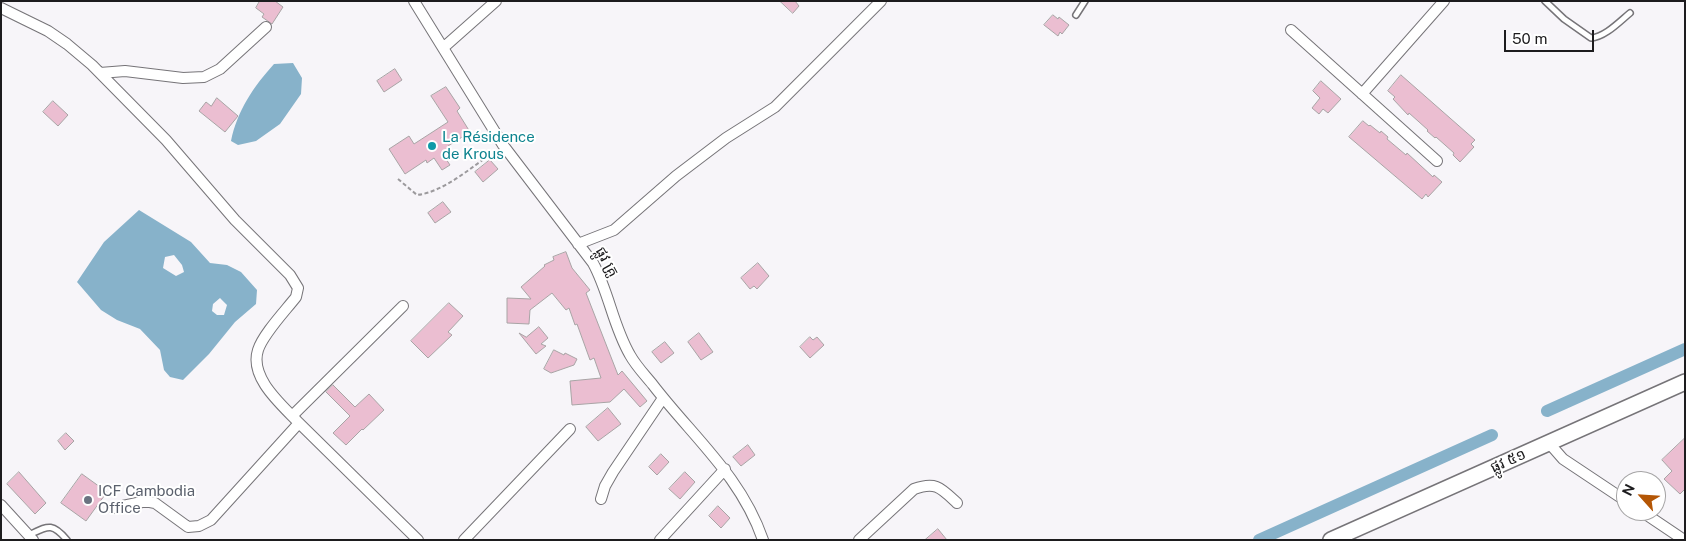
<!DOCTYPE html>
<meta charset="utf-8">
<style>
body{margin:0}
#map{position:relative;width:1686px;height:541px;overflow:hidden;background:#f7f5f9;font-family:"Public Sans",sans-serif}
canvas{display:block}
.frame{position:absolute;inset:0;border:2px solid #1d1c1e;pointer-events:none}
.north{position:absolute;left:1616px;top:471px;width:50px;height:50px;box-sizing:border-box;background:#fff;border:1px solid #a5a4a5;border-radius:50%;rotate:296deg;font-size:14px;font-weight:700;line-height:20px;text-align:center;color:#1d1c1e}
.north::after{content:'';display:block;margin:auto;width:18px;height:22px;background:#b45605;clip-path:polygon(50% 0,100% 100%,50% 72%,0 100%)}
.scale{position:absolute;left:1504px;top:30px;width:90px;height:22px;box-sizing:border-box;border:2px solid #1d1c1e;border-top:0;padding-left:6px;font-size:15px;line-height:18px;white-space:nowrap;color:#1d1c1e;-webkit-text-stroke:4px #fff;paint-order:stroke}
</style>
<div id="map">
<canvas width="1686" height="541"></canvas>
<div class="frame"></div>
<div class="north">N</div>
<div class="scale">50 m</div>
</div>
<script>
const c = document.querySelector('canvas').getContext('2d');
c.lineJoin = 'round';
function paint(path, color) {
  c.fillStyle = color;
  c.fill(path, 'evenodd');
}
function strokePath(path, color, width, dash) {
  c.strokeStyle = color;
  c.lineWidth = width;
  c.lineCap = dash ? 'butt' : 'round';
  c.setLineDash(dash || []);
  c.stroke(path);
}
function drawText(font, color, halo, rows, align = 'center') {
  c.font = font + ' "Public Sans","Noto Sans Khmer",sans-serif';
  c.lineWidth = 4;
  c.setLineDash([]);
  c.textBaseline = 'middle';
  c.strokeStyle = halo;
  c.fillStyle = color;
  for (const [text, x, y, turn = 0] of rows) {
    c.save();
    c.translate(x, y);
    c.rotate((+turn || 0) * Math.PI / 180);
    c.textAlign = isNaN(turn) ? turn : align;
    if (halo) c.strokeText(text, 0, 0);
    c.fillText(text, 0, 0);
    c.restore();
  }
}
const water = new Path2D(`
 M 293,63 L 302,78 L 301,94 L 280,124 L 256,141 L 238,145 L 231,141 C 237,111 254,86 274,64 Z
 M 139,210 L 191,242 L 210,263 L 227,265 L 241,272 L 257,290 L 256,304 L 235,322 L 209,354 L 183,380 L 170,377 L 164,370 L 160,350 L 140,329 L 117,320 L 101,310 L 77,282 L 104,242 ZM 174,255 L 182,265 L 184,272 L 176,276 L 163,268 L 165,257 ZM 220,298 L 227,305 L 224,315 L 217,315 L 212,311 L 213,304 Z`);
const canal = new Path2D(`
 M 1547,411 L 1685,349
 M 1259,540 L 1492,435`);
const building = new Path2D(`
 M 260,1 L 275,1 L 283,7 L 272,24 L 262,17 L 264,14 L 256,8 Z
 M 780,1 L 795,1 L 799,6 L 793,13 Z
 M 1053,15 L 1058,19 L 1059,17 L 1069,25 L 1062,34 L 1060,32 L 1058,36 L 1044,25 Z
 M 395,69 L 402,80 L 384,92 L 377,81 Z
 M 1401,75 L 1475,140 L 1471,144 L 1474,147 L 1460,162 L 1453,155 L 1454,153 L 1436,137 L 1435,138 L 1427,131 L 1428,130 L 1409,113 L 1408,115 L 1393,99 L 1395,97 L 1388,91 Z
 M 1321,81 L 1341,99 L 1328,113 L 1323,109 L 1319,114 L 1312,108 L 1320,98 L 1313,91 Z
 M 446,87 L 460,108 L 457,111 L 470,132 L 448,146 L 450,148 L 442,153 L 450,165 L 442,170 L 434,158 L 427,163 L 426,160 L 405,174 L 389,149 L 409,136 L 414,144 L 448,122 L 431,96 Z
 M 217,98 L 238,116 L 225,132 L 199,111 L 206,102 L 211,106 Z
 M 53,101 L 68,115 L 58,126 L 43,112 Z
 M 1363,121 L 1369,126 L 1370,125 L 1380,133 L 1381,131 L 1388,137 L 1387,139 L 1406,155 L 1407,153 L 1433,177 L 1434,175 L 1442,182 L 1428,197 L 1426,194 L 1422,199 L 1349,137 Z
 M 490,160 L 498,169 L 483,182 L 475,172 Z
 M 443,202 L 451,212 L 435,223 L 428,213 Z
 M 566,252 L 572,268 L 590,290 L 586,293 L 618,375 L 622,371 L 647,401 L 640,407 L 624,389 L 610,402 L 572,405 L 570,381 L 601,378 L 594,358 L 590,360 L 577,324 L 575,325 L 569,308 L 566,310 L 552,293 L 530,310 L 529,324 L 507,323 L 507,298 L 531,299 L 521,287 L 545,266 L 544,265 L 554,260 L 553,257 Z
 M 758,263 L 769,276 L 757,289 L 754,286 L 750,289 L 741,278 Z
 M 449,303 L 463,316 L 448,332 L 452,335 L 428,358 L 411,341 Z
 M 539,327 L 548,338 L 541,344 L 546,346 L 536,354 L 519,333 L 526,337 Z
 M 699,333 L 713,352 L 701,360 L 688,342 Z
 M 810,337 L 813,340 L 817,337 L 824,345 L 810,358 L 800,347 Z
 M 665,342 L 674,353 L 661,363 L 652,352 Z
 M 554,350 L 564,355 L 565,353 L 577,359 L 574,365 L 551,373 L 544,369 Z
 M 333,385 L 355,407 L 369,394 L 384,410 L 363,430 L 362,429 L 346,445 L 333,433 L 350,416 L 326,392 Z
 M 608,408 L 621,424 L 598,441 L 586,427 Z
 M 66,433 L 74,441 L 65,450 L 58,441 Z
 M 1685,438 L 1685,489 L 1680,494 L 1664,479 L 1672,471 L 1662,460 Z
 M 748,445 L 755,455 L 741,466 L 733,457 Z
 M 661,454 L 669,462 L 657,475 L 649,467 Z
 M 19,472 L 46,503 L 35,514 L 7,484 Z
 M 685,472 L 695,482 L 680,499 L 669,489 Z
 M 82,474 L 107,492 L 86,521 L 61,503 Z
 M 718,506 L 730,518 L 721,528 L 709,516 Z
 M 938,529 L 947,540 L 925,540 Z`);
const path = new Path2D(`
 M 398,179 L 417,195 C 444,192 473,166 495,151`);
const lane = new Path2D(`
 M 1545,1 L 1564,19 L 1591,38 C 1605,37 1619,22 1630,13
 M 1076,15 L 1085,1
 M 29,535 C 48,526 52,522 67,540`);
const street = new Path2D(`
 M 414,1 L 503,145 L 593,263 C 609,292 613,326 630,355 C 636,366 645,375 653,385 C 693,437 741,476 763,540
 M 1,8 L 48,31 L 67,44 L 92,65 L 166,140 L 235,220 L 290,275 L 298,288 L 296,297 C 286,310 263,334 258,350 C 249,378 282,405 299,423 L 418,540
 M 1291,30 L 1437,161
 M 443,48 L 496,1
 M 100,73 L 125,71 L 183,78 L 204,77 L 220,69 L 266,27
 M 1362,94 L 1444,1
 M 578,244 L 614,230 L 676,176 L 726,138 L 775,107 L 881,1
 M 292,416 L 403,306
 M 1549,443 L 1563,459 L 1626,501
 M 601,499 L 605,486 L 613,472 L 663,398
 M 1,505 L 33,540
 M 113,508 L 142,502 L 150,502 L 155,503 L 188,527 L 199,526 L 211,520 L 299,423
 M 1641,511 L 1684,540
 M 464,540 L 570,429
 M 660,540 L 725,469
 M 859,540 L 914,489 C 936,481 941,488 957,503`);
const secondary = new Path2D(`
 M 1331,540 L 1685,382`);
const markers = [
 [432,146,5,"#0f9aa8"],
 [88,500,5,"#6b7280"]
];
const cultureNames = [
 ["La Résidence",442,137],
 ["de Krous",442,154]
];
const streetNames = [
 ["ផ្លូវ គ្រូ",607,262,61],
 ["ផ្លូវ ៥១",1508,461,-24]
];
const worshipNames = [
 ["ICF Cambodia",98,491],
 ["Office",98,508]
];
paint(water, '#87b2ca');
strokePath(canal, '#87b2ca', 12);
paint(building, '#ebbed1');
strokePath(building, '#a8a4a5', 1);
strokePath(lane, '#767478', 8);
strokePath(street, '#767478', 12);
strokePath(secondary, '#767478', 18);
strokePath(path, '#9c9a9d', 2, [4, 2.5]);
strokePath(lane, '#fff', 5);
strokePath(street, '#fff', 10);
strokePath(secondary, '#fff', 15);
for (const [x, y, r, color] of markers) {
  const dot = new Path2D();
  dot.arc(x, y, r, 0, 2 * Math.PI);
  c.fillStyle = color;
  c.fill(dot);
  strokePath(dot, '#fff', 2);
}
drawText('15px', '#0d838f', '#fff', cultureNames, 'left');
drawText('15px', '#1d1c1e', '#fff', streetNames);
drawText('15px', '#5b616d', '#fff', worshipNames, 'left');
</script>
